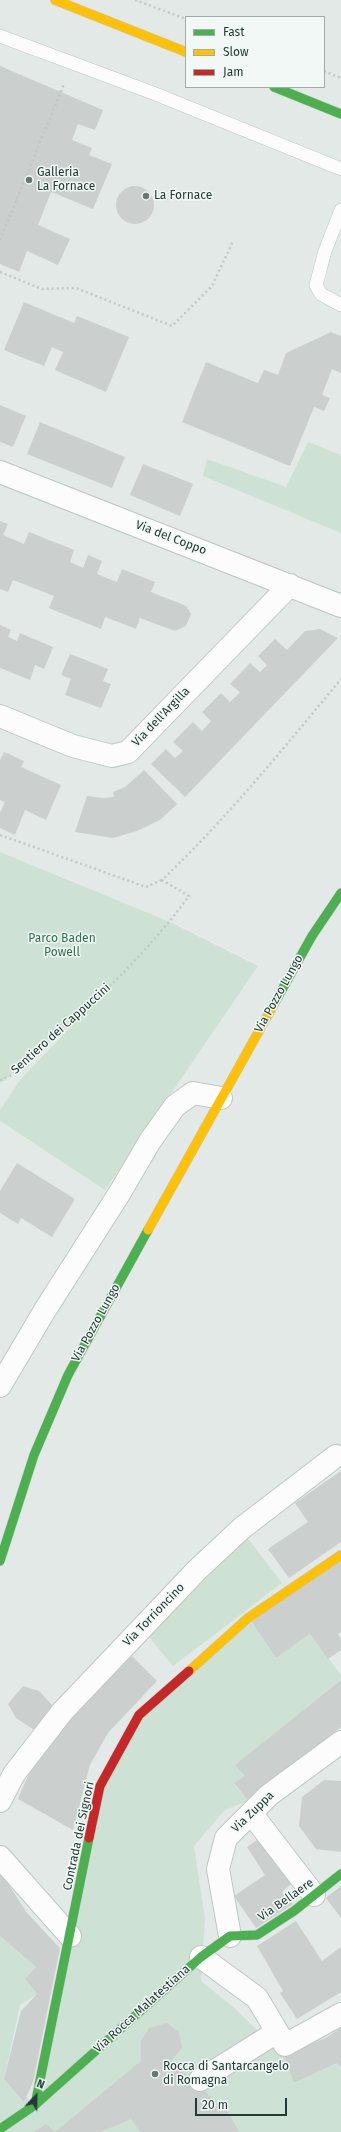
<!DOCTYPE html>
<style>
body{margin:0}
#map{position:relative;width:341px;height:2132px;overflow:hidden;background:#e3e9e7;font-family:"Fira Sans",sans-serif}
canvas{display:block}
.legend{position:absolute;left:185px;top:16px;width:140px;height:72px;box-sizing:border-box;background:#f2f8f5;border:1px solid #9faca9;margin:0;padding:5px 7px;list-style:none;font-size:12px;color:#223b36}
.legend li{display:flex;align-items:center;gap:8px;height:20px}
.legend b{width:20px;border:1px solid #9faca9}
.north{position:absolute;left:16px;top:2076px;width:40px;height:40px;-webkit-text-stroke:3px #f2f8f5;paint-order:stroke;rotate:22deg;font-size:11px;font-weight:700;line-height:16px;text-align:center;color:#223b36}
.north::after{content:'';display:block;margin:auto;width:14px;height:18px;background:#223b36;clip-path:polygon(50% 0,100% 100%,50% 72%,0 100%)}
.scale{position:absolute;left:195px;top:2098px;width:92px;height:18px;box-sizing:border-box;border:2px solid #223b36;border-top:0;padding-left:5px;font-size:12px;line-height:14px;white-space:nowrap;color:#223b36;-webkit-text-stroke:3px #f2f8f5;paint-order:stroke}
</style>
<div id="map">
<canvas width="341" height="2132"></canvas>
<ul class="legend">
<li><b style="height:5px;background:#4caf50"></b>Fast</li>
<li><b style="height:5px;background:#ffc107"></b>Slow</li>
<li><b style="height:5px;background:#c62828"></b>Jam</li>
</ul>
<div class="north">N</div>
<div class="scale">20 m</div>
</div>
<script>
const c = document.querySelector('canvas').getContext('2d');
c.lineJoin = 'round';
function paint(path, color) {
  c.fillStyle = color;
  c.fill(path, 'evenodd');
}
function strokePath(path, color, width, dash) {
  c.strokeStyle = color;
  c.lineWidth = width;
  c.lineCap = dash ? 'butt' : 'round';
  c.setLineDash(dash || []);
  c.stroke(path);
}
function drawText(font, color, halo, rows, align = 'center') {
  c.font = font + ' "Fira Sans",sans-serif';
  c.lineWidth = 3;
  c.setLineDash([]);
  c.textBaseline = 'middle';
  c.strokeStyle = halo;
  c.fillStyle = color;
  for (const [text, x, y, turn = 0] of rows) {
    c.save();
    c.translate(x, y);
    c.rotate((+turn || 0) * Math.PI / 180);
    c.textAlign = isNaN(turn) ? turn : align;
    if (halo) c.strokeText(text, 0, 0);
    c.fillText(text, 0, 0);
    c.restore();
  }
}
const green = new Path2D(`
 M 308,442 L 341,455 L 341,533 L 203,476 L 207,459 L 286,487 Z
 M 0,852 L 170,922 L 258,966 L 105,1190 L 0,1121 L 0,1110 L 20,1080 L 86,1011 L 0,1084 Z
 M 247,1537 L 282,1583 L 173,1666 L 148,1636 Z
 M 251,1621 L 276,1658 L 310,1634 L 341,1675 L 341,1680 L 236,1765 L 245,1776 L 234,1784 L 248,1801 L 225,1810 L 194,1846 L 205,1918 L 201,1981 L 232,2006 L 284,2056 L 294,2083 L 337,2063 L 341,2068 L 341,2132 L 0,2132 L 0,1936 L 36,1967 L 25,1979 L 37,1994 L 20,2005 L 4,2079 L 35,2104 L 100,1786 L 139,1715 Z`);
const building = new Path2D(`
 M 0,66 L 103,110 L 95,130 L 78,124 L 72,140 L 92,148 L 89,155 L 112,164 L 93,209 L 51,192 L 38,225 L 70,239 L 58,265 L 27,251 L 19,272 L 0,264 Z
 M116 205a19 19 0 1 1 38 0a19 19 0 1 1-38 0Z
 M 24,302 L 74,323 L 77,316 L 129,337 L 106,392 L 55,370 L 63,352 L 52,347 L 44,366 L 4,350 Z
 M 331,332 L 341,336 L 341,373 L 332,369 L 322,395 L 330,398 L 324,411 L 314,407 L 290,466 L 182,422 L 206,362 L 258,383 L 264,370 L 278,375 L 286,353 Z
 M 0,405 L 26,416 L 13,447 L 0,442 Z
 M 40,422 L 125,457 L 112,488 L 27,454 Z
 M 143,464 L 193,484 L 180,516 L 130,495 Z
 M 0,521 L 8,524 L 3,535 L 24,544 L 29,532 L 74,550 L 70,562 L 83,568 L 88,555 L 102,561 L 97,574 L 117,582 L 122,569 L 155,582 L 151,592 L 186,606 L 191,614 L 186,626 L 175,631 L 140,618 L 136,629 L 105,617 L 101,629 L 49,608 L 54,596 L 13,580 L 8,592 L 0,589 Z
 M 0,625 L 11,630 L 8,637 L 17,641 L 20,633 L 53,647 L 44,669 L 35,665 L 30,680 L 0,668 Z
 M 320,629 L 338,638 L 185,797 L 151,764 L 166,749 L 175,758 L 183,751 L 173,742 L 193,722 L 202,731 L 211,721 L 202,712 L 221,693 L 230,702 L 240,692 L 230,684 L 250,663 L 260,672 L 267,665 L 258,656 L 275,639 L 287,650 L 305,631 Z
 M 70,654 L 108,669 L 103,681 L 111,684 L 101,708 L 65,695 L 71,679 L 61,675 Z
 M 4,752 L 24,761 L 21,767 L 61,785 L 46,820 L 25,810 L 15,835 L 0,828 L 0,813 L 5,802 L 0,800 L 0,760 Z
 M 144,770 L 177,804 L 174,807 L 160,820 L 137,831 L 113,838 L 75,832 L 87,796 L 103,798 L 114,797 L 113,792 L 125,787 Z
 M 17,1163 L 75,1199 L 52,1237 L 21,1218 L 18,1224 L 0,1213 L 0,1191 Z
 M 341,1471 L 341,1542 L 289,1578 L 268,1549 L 308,1522 L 295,1503 Z
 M 341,1559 L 341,1632 L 338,1634 L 341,1639 L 341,1650 L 328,1659 L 310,1634 L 276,1658 L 251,1621 Z
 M 132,1656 L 157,1681 L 108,1733 L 90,1765 L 73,1830 L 18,1799 L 35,1759 L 77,1706 Z
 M 341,1680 L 341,1727 L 248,1801 L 234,1783 L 245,1776 L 235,1765 Z
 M 23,1686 L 39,1691 L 57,1710 L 39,1733 L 16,1718 L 8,1704 Z
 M 324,1780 L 341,1781 L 341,1852 L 316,1849 L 299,1826 L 302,1797 Z
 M 263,1836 L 297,1879 L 282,1892 L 293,1904 L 256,1928 L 234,1896 L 265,1875 L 247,1847 Z
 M 0,1871 L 27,1913 L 60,1948 L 33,2082 L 24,2102 L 4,2079 L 21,2011 L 37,1994 L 25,1979 L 36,1967 L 0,1936 Z
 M 341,1886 L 341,1918 L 326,1898 Z
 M 296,1921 L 322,1961 L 341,1947 L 341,1992 L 297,2019 L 280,1993 L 283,1991 L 257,1946 Z
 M 167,2023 L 179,2032 L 182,2048 L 171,2061 L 229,2113 L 239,2132 L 140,2132 L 131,2119 L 101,2132 L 34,2132 L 46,2124 L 55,2132 L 141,2061 L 141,2041 L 149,2028 Z
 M 341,2028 L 341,2068 L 337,2063 L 294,2083 L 284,2056 L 327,2037 Z`);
const path = new Path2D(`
 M 135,0 L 186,19
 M 324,71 L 341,78
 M 0,240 L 64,84
 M 0,272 L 42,289 L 76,288 L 172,326 L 212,286 L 233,241
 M 0,835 L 146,887 L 162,880
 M 0,1080 L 12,1075 C 75,1020 139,964 189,896 L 162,880 C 227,818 284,748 341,679`);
const lane = new Path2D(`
 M 0,36 L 153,93 L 341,169
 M 341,210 L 325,251 L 316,285 L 321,294 L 341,305`);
const street = new Path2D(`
 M 0,472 L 341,606
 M 0,716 L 73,746 L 112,756 L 128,752 L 290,585
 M 0,1386 L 45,1310 L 119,1194 L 150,1141 L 175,1106 L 193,1093 L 221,1098
 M 0,1801 L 14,1774 L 62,1712 L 197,1570 L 242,1528 L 336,1456
 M 251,1813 L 314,1895
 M 0,1857 L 70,1936
 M 230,1936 L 218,1869 L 226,1838 L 269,1795 L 341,1742
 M 201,1957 L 257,1998 L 285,2045 L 341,2014
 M 200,2080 L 277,2032`);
const fast = new Path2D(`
 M 274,87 L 341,114
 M 274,1004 L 312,936 L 341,893
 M 0,1561 L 34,1455 L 68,1375 L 148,1230
 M 35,2105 L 89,1838
 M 0,2129 L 35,2105 L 201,1957 L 230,1936 L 257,1935 L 294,1911 L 341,1874`);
const slow = new Path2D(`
 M 55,0 L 186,52
 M 148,1230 L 274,1004
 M 189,1671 L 248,1618 L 341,1555`);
const jam = new Path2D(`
 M 89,1838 L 100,1786 L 139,1715 L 189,1671`);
const markers = [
 [29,180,4,"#667874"],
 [146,196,4,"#667874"],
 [155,2074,4,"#667874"]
];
const poiNames = [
 ["Galleria",37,173],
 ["La Fornace",37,187],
 ["La Fornace",154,196],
 ["Rocca di Santarcangelo",163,2067],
 ["di Romagna",163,2081]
];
const streetNames = [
 ["Via del Coppo",171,538,21],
 ["Via dell'Argilla",161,717,-46],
 ["Via Pozzo Lungo",279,994,-61],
 ["Sentiero dei Cappuccini",61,1029,-42],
 ["Via Pozzo Lungo",96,1323,-61],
 ["Via Torrioncino",154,1615,-46],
 ["Via Zuppa",253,1812,-44],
 ["Contrada dei Signori",79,1836,-78],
 ["Via Bellaere",286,1900,-35],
 ["Via Rocca Malatestiana",142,2009,-42]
];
const parkNames = [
 ["Parco Baden",62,939],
 ["Powell",62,953]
];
paint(green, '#cde2d5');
paint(building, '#cbd0ce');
strokePath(lane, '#c0c6c4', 14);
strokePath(street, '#c0c6c4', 24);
strokePath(fast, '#bfc7c4', 10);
strokePath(slow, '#bfc7c4', 10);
strokePath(jam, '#bfc7c4', 10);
strokePath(path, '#c0c9c6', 2.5, [2, 3]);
strokePath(lane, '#fbfcfb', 13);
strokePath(street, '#fbfcfb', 22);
strokePath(fast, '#4caf50', 9);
strokePath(slow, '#ffc107', 9);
strokePath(jam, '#c62828', 9);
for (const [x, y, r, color] of markers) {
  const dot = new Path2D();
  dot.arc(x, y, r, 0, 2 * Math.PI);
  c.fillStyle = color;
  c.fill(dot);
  strokePath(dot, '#f2f8f5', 1.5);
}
drawText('12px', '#223b36', '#f2f8f5', poiNames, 'left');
drawText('12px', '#223b36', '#f2f8f5', streetNames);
drawText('12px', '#2d714d', '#f2f8f5', parkNames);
</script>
